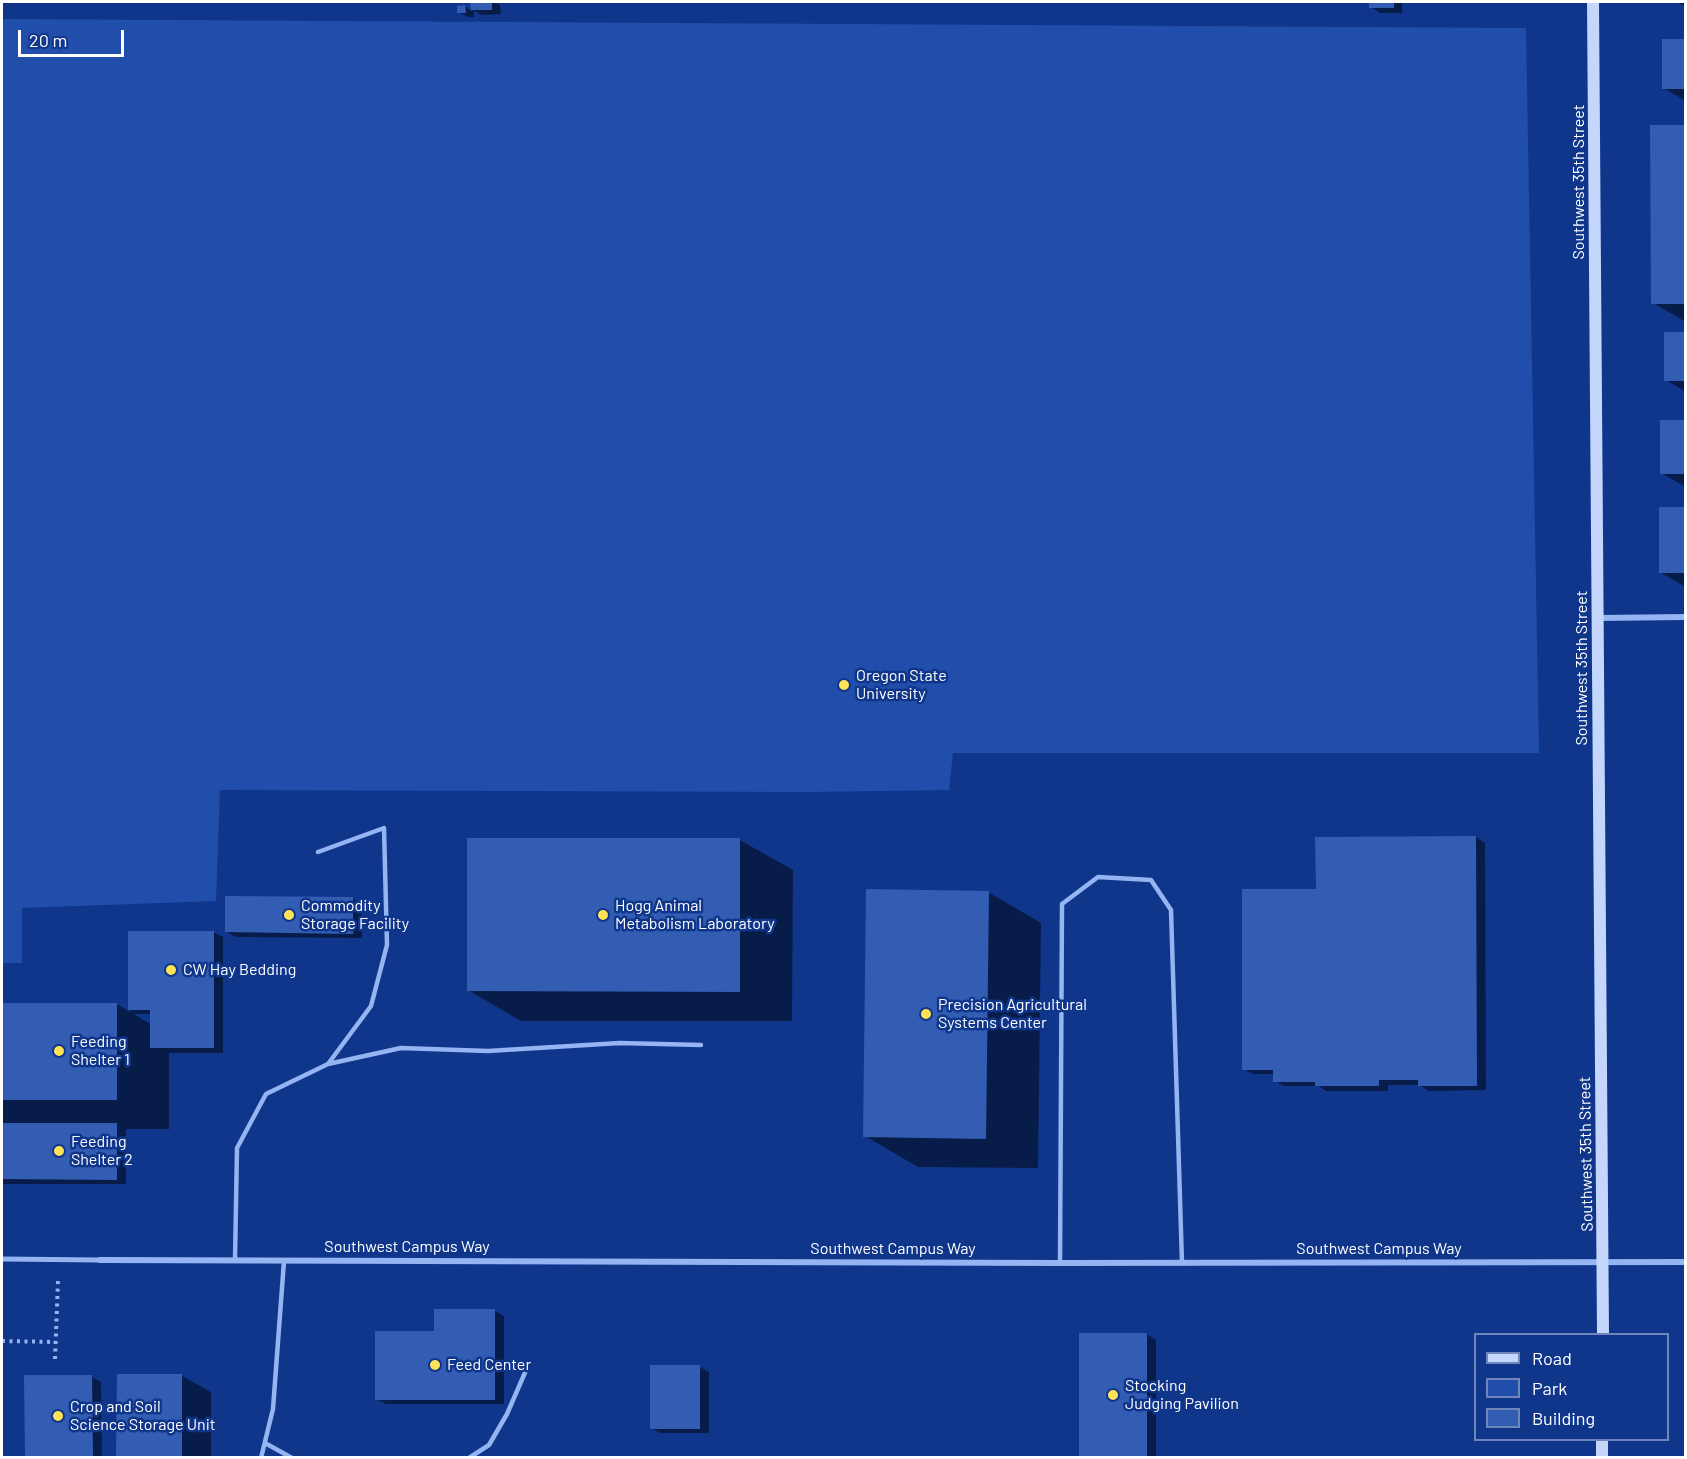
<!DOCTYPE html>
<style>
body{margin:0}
#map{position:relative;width:1687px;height:1459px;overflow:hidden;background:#0f368b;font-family:Barlow,sans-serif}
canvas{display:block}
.frame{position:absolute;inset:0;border:3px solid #fff;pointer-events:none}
.legend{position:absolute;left:1474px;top:1333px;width:195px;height:108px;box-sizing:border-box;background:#0f368b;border:2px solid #6f86b9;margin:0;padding:8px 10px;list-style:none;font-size:18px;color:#fff}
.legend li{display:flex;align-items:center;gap:12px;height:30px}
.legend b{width:30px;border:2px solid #6f86b9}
.scale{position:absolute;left:18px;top:30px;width:106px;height:27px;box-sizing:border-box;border:3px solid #fff;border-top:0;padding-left:8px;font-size:18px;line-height:21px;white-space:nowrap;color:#fff;-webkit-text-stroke:4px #0f368b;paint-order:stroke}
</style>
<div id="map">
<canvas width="1687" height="1459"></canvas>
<div class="frame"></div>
<ul class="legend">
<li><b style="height:8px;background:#c4d6fc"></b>Road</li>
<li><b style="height:16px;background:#214dab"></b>Park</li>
<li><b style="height:16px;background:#335cb3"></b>Building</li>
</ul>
<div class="scale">20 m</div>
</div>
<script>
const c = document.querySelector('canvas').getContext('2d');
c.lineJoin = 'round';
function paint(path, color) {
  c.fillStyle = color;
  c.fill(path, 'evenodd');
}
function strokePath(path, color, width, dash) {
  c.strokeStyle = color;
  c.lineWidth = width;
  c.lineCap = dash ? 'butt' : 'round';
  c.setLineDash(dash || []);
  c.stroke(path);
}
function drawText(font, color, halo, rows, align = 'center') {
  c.font = font + ' Barlow,sans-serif';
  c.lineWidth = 5;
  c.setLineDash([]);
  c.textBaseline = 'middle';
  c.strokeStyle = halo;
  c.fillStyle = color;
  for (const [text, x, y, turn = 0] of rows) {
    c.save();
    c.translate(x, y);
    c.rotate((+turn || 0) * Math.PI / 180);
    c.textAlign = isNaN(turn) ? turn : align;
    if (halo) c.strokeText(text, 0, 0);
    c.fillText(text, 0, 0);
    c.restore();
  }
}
const green = new Path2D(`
 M 2,19 L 1526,28 L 1539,753 L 953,753 L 949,790 L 808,792 L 220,790 L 216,901 L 22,908 L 22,963 L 2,963 Z`);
const shadow = new Path2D(`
 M 472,2 L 494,2 L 500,5 L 501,14 L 482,15 L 474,11 L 474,17 L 468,17 L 458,12 L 465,7 L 472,11 Z
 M 1371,2 L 1402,2 L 1402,13 L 1380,13 L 1371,7 Z
 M 1677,2 L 1686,2 L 1686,7 Z
 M 1686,40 L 1686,101 L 1663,88 Z
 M 1686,126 L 1686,322 L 1653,303 Z
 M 1686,334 L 1686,392 L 1666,380 Z
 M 1686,422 L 1686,487 L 1661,473 Z
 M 1686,509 L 1686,587 L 1661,573 Z
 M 1476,837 L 1485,843 L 1486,1090 L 1429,1091 L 1419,1085 L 1388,1085 L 1388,1091 L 1326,1091 L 1319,1086 L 1284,1086 L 1275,1081 L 1275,1074 L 1253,1074 L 1244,1069 L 1317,890 L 1317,838 Z
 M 740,840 L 793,870 L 792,1021 L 521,1021 L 468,990 Z
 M 988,892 L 1041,923 L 1038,1168 L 918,1167 L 865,1136 Z
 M 353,899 L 362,904 L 362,938 L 236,937 L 226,932 Z
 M 129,932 L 213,932 L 223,937 L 223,1053 L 169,1053 L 169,1129 L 126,1129 L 126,1184 L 2,1184 L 2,1004 L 117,1004 L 130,1012 ZM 134,1014 L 152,1014 L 152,1025 Z
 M 495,1311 L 504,1316 L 504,1404 L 386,1404 L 376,1399 L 435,1332 Z
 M 1147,1334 L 1156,1340 L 1156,1458 L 1081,1458 Z
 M 700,1367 L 709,1372 L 709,1433 L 660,1433 L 651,1428 Z
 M 118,1376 L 182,1376 L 211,1392 L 211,1458 L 118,1458 Z
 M 92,1377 L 101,1382 L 102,1458 L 26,1458 Z`);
const building = new Path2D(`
 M 470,2 L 492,2 L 492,10 L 471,10 Z
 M 1369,2 L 1394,2 L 1394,8 L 1369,8 Z
 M 465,5 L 466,13 L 457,13 L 457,6 Z
 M 1662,39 L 1686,39 L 1686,89 L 1662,89 Z
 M 1650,125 L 1686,125 L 1686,304 L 1651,304 Z
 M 1664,332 L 1686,332 L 1686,381 L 1664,381 Z
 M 1660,420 L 1686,420 L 1686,474 L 1660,474 Z
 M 1659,507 L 1686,507 L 1686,573 L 1659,573 Z
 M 1476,836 L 1477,1086 L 1418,1086 L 1418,1080 L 1379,1080 L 1379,1086 L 1315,1086 L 1315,1082 L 1273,1082 L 1273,1070 L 1242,1070 L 1242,889 L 1316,889 L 1315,837 Z
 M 467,838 L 740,838 L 740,992 L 467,991 Z
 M 866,889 L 989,891 L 986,1139 L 863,1137 Z
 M 225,896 L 353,897 L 353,934 L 225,932 Z
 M 128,931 L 214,931 L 214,1048 L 150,1048 L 150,1010 L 128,1010 Z
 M 2,1003 L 117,1003 L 117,1100 L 2,1100 Z
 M 2,1123 L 117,1123 L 117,1180 L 2,1179 Z
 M 434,1309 L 495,1309 L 495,1400 L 375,1400 L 375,1331 L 434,1331 Z
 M 1079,1333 L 1147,1333 L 1147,1458 L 1079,1458 Z
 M 650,1365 L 700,1365 L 700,1429 L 650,1429 Z
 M 117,1374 L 182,1374 L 182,1458 L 116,1458 Z
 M 24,1375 L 92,1375 L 93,1458 L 25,1458 Z`);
const path = new Path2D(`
 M 2,1341 L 55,1342
 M 55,1359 L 58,1281`);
const service = new Path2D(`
 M 318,852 L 384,828 L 387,945 L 371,1006 L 328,1064
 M 235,1260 L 237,1148 L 266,1094 L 328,1064 L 401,1048 L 488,1051 L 620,1043 L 701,1045
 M 1060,1263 L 1062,904 L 1098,877 L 1151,880 L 1171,910 L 1182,1263
 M 265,1443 L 292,1458
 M 261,1458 L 273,1409 L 284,1261
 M 469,1458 L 489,1445 L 507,1414 L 527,1368`);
const pedestrian = new Path2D(`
 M 2,1259 L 100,1260`);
const minor = new Path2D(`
 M 1598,618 L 1686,617
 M 100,1260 L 1060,1263 L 1686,1262`);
const secondary = new Path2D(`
 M 1593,2 L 1603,1334
 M 1602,1458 L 1602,1440`);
const markers = [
 [844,685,6,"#ffe357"],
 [289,915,6,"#ffe357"],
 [603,915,6,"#ffe357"],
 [171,970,6,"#ffe357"],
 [926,1014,6,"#ffe357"],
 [59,1051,6,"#ffe357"],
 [59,1151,6,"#ffe357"],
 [435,1365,6,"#ffe357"],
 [1113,1395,6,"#ffe357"],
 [58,1416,6,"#ffe357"]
];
const streetNames = [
 ["Southwest 35th Street",1579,182,-90],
 ["Southwest 35th Street",1582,668,-90],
 ["Southwest 35th Street",1586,1154,-91],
 ["Southwest Campus Way",407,1247],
 ["Southwest Campus Way",893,1249],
 ["Southwest Campus Way",1379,1249]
];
const poiNames = [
 ["Oregon State",856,676],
 ["University",856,694],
 ["Commodity",301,906],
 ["Storage Facility",301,924],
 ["Hogg Animal",615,906],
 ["Metabolism Laboratory",615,924],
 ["CW Hay Bedding",183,970],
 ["Precision Agricultural",938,1005],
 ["Systems Center",938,1023],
 ["Feeding",71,1042],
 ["Shelter 1",71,1060],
 ["Feeding",71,1142],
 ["Shelter 2",71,1160],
 ["Feed Center",447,1365],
 ["Stocking",1125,1386],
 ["Judging Pavilion",1125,1404],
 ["Crop and Soil",70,1407],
 ["Science Storage Unit",70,1425]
];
paint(green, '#214dab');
paint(shadow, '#0007');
paint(building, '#335cb3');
strokePath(path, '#95b4f2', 4, [3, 4.5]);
strokePath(service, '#95b4f2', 4.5);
strokePath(pedestrian, '#95b4f2', 5);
strokePath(minor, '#95b4f2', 6);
strokePath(secondary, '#c4d6fc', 12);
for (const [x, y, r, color] of markers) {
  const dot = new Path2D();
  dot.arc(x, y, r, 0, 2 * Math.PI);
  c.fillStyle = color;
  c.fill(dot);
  strokePath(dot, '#0f368b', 2);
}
drawText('16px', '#fff', '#0f368b', streetNames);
drawText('16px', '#fff', '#0f368b', poiNames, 'left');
</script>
